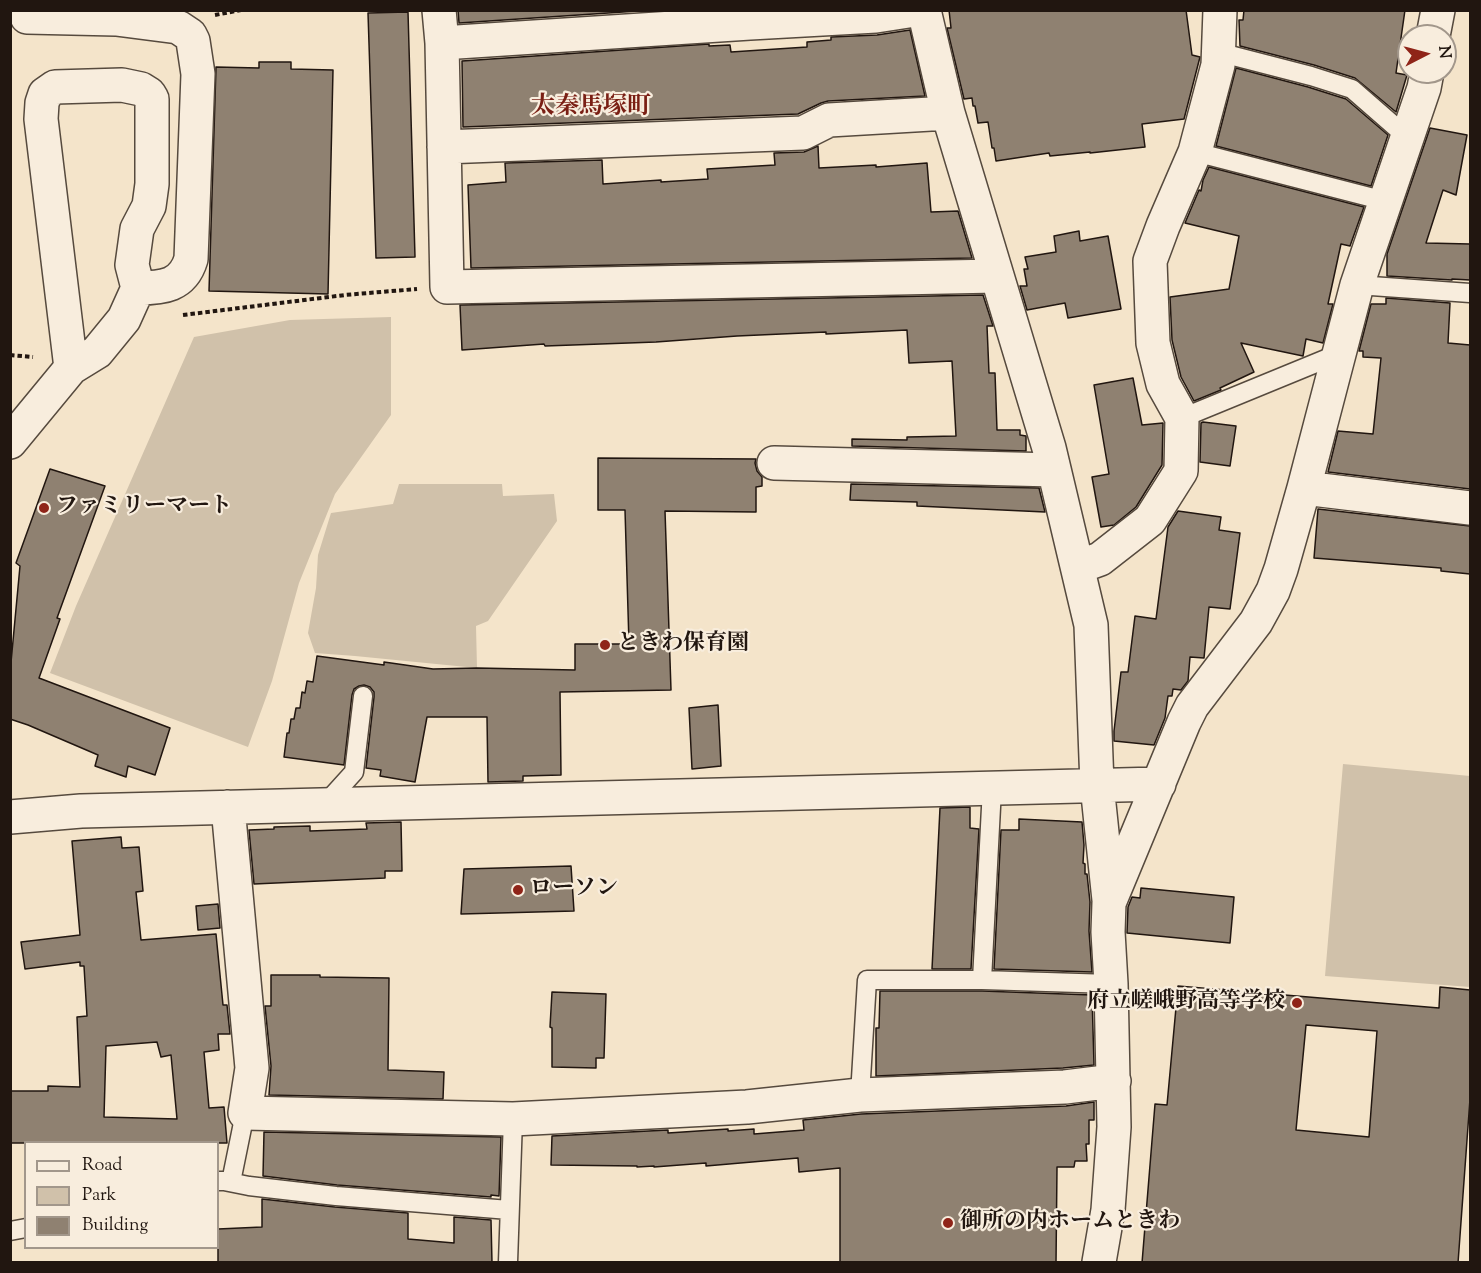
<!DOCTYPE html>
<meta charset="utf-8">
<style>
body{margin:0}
#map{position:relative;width:1481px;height:1273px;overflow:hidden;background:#f4e4ca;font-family:"Sorts Mill Goudy",serif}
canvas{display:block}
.frame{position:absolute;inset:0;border:12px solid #211610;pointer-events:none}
.legend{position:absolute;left:24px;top:1141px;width:195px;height:108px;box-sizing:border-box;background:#f8eddd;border:2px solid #a2978b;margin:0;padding:8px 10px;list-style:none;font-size:18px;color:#211610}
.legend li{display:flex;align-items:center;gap:12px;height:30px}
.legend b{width:30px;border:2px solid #a2978b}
.north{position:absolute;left:1397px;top:24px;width:60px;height:60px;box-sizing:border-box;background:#f8eddd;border:2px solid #a2978b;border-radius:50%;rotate:84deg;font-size:16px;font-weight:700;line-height:24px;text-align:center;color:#211610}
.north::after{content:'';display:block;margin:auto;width:21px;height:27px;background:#8f2418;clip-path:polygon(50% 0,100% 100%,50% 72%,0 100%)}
</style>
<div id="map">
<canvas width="1481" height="1273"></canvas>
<div class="frame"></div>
<ul class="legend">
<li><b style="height:8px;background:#f8eddd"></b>Road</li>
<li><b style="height:16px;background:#d0c1aa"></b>Park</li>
<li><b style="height:16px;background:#8f8171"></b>Building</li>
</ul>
<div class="north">N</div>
</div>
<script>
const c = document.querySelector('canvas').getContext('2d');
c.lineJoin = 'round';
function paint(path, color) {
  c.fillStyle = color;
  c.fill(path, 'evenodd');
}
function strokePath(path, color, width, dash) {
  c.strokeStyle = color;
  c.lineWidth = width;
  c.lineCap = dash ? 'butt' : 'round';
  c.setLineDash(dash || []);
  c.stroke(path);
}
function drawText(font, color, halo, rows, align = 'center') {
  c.font = font + ' "Sorts Mill Goudy","Noto Serif JP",serif';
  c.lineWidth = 4.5;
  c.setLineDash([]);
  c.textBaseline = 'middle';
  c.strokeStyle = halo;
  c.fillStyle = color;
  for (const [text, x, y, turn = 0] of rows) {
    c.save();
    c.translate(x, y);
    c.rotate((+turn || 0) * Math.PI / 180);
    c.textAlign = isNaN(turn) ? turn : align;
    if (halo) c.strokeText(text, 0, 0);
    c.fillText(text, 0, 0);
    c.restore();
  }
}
const green = new Path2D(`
 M 391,317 L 391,415 L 335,494 L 299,583 L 272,681 L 248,747 L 50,673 L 76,606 L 194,337 L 290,320 Z
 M 399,484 L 502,484 L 503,496 L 554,494 L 557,521 L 488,621 L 476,626 L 477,668 L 355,656 L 315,653 L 308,633 L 316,588 L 318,555 L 331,513 L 393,504 Z
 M 1343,764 L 1470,776 L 1470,987 L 1325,976 Z`);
const building = new Path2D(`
 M 458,10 L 653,10 L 459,23 Z
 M 949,10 L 1186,10 L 1192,55 L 1200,57 L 1184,119 L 1142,124 L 1145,147 L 1090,153 L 1090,152 L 1050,156 L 1049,153 L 996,161 L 994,148 L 992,148 L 988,122 L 978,123 L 975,106 L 973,106 L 972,98 L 964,99 L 947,28 L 951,28 Z
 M 1244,10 L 1405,10 L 1396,73 L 1407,75 L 1396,112 L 1355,78 L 1314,65 L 1240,46 L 1239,20 L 1243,20 Z
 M 408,12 L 415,257 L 376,258 L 368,13 Z
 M 910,30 L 925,96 L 828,101 L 821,103 L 798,114 L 463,127 L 462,61 L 709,44 L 709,46 L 730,45 L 731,52 L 807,47 L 807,42 L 831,40 L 831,37 L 877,35 Z
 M 259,62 L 291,62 L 291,69 L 333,70 L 328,294 L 209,291 L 216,67 L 259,68 Z
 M 1236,68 L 1308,87 L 1346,99 L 1388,135 L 1371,186 L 1216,146 Z
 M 1430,128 L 1467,135 L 1456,195 L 1443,190 L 1426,243 L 1470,244 L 1470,280 L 1452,279 L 1452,280 L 1387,276 L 1387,254 Z
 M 818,146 L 819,168 L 876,165 L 876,167 L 927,163 L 931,212 L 958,211 L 972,258 L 471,268 L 468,185 L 506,182 L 505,163 L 602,160 L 603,184 L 661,180 L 661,182 L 708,179 L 707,169 L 775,165 L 774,153 L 804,152 Z
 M 1209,167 L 1364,207 L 1350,246 L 1341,244 L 1328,304 L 1333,304 L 1323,343 L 1306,339 L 1303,356 L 1241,343 L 1254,372 L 1220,388 L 1221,390 L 1194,401 L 1181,377 L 1172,340 L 1170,297 L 1229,289 L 1239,236 L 1185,223 L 1199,190 L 1201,191 L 1203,180 Z
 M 1079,231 L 1080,241 L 1108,236 L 1121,309 L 1068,318 L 1065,303 L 1027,310 L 1020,286 L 1027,286 L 1024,269 L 1028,269 L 1025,257 L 1056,252 L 1054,236 Z
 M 983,295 L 993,326 L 987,326 L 989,373 L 995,373 L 997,430 L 1020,430 L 1020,435 L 1026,436 L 1026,451 L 852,446 L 852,439 L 907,440 L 907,437 L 956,436 L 952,361 L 909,363 L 907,330 L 826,334 L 826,332 L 737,336 L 656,342 L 545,346 L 544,344 L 462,350 L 460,305 Z
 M 1386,298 L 1450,303 L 1448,343 L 1470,345 L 1470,489 L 1328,472 L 1338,431 L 1373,434 L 1381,358 L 1363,357 L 1363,351 L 1359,351 L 1371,304 L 1386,304 Z
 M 1133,378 L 1142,425 L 1163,423 L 1162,465 L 1136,507 L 1114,525 L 1101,527 L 1092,477 L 1109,474 L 1094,385 Z
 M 1203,422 L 1236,426 L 1230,466 L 1200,462 L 1201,423 Z
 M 598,458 L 756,459 L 755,463 L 757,471 L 762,477 L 762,486 L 756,487 L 756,512 L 665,511 L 671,690 L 560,692 L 561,775 L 523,776 L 523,781 L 488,782 L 487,717 L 427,717 L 415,782 L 380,776 L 381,770 L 366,768 L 374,697 L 374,692 L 370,687 L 364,685 L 359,686 L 354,689 L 352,695 L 344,765 L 284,757 L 287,733 L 289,733 L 291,719 L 294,719 L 296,708 L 300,708 L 302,692 L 305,693 L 307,681 L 313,682 L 317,656 L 384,665 L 384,662 L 433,669 L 477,668 L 575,670 L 575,644 L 629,644 L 625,510 L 598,510 Z
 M 50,469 L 105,486 L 57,618 L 60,619 L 39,678 L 170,728 L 155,775 L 128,766 L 126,777 L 95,766 L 98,755 L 28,725 L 10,719 L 10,673 L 20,566 L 16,563 Z
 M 851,484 L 1039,488 L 1045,512 L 917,506 L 917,502 L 850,500 Z
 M 1318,509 L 1470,526 L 1470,574 L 1441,571 L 1441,568 L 1314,558 Z
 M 1178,511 L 1221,517 L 1219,530 L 1240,533 L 1230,609 L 1209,607 L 1204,658 L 1190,657 L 1188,681 L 1181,690 L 1173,689 L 1172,696 L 1168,696 L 1165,718 L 1154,745 L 1114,741 L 1114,731 L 1121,672 L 1128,672 L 1135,616 L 1156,619 L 1168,527 Z
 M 718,705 L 721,766 L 692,769 L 689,708 Z
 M 970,807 L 970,828 L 979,829 L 971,969 L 932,969 L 940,808 Z
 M 1019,819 L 1082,822 L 1084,845 L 1083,863 L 1085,864 L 1085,874 L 1087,874 L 1090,902 L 1089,931 L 1092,972 L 994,969 L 1001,830 L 1019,830 Z
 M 401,822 L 402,871 L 385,871 L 385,878 L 254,884 L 249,830 L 274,829 L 274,827 L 310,826 L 310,831 L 367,829 L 366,823 Z
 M 121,837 L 122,848 L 139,847 L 143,891 L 136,892 L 141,940 L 216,934 L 223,1005 L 227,1005 L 230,1034 L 218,1034 L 219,1050 L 204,1052 L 209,1108 L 224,1107 L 227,1143 L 10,1143 L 10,1091 L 48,1091 L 48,1086 L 80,1087 L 77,1017 L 87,1016 L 84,966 L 80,966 L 80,962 L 25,969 L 21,942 L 80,935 L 72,841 ZM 157,1042 L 161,1057 L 171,1055 L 177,1119 L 104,1117 L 106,1046 Z
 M 571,866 L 574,911 L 461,914 L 464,869 Z
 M 1141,888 L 1234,897 L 1230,943 L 1127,933 L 1128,907 L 1132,897 L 1140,898 Z
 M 218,904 L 220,928 L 198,930 L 196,906 Z
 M 271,975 L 320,975 L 320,977 L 389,978 L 388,1070 L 444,1072 L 443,1099 L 269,1095 L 271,1066 L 265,1006 L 271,1006 Z
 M 1178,986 L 1439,1008 L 1440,987 L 1470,990 L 1470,1099 L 1458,1263 L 1142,1263 L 1155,1104 L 1167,1105 ZM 1306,1025 L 1377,1031 L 1369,1137 L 1296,1130 Z
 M 880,991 L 982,991 L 1092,995 L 1094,1065 L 1063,1068 L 876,1076 L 876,1028 L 879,1028 Z
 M 552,992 L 606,994 L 604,1058 L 596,1058 L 596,1068 L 552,1067 L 552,1028 L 550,1027 Z
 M 1094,1102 L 1094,1120 L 1089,1120 L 1089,1144 L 1086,1144 L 1087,1161 L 1075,1161 L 1074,1167 L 1057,1167 L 1056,1263 L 840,1262 L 840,1168 L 799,1172 L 798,1158 L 706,1166 L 706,1163 L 654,1167 L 654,1166 L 637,1167 L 637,1166 L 551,1165 L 552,1136 L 668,1130 L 668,1133 L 728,1129 L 728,1131 L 754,1129 L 754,1134 L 804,1130 L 803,1120 L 861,1114 L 1066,1106 Z
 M 264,1132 L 501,1137 L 499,1196 L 491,1195 L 491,1197 L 337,1185 L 263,1176 Z
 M 262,1199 L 335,1207 L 408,1213 L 408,1239 L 454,1243 L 454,1217 L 491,1220 L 492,1263 L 218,1263 L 218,1229 L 262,1227 Z`);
const path = new Path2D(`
 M 215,15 L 241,10
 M 183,315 L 345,295 L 417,289
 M 10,355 L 33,357`);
const lane = new Path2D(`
 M 1218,52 L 1311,76 L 1352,89 L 1407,137
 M 1195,152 L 1385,201
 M 1357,285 L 1470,293
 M 1182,418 L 1338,354
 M 325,804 L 354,772 L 363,696
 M 982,980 L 992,788
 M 860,1095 L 867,980 L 982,980 L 1111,984
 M 218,1181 L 224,1181 L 249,1186 L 336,1196 L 509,1210
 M 231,1182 L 245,1113
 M 10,1231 L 26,1228
 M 508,1262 L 513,1119`);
const street = new Path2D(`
 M 28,10 L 27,17 L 116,19 L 178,27 L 190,35 L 193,41 L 198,74 L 191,259 C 183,286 163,288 138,288
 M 439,10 L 442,43
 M 915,10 L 876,16 L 750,23 L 442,43 L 447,287 L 997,276
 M 924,10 L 948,113 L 1049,448 L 1091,625 L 1097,785 L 1109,900
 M 1433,36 L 1438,10
 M 444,147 L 803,133 L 829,120 L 948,113
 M 10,442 L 71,368 L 97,352 L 124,319 L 138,288 L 132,265 L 137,229 L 149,206 L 152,184 L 152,99 L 149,94 L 141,89 L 122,85 L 55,87 L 45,94 L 42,103 L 41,119 L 71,368
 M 774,463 L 1054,470
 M 1304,488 L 1470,508
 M 1078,567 L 1100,559 L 1150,520 L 1181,471 L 1182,418 L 1163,384 L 1153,343 L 1150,261 L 1163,226 L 1195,152 L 1218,65 L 1220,10
 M 228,807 L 252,1068 L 245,1113 L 513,1119 L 747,1107 L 860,1095 L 1065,1087 L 1114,1081
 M 10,817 L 81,811 L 1159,784
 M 1099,1262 L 1108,1210 L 1114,1127 L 1111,984 L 1108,932 L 1109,903 L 1184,722 L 1192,706 L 1256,622 L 1273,591 L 1281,569 L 1304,488 L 1357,285 L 1424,88 L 1427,72`);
const markers = [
 [44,508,6,"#8f2418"],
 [605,645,6,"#8f2418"],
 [518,890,6,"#8f2418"],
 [1297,1003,6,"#8f2418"],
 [948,1223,6,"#8f2418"]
];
const poiNames = [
 ["ファミリーマート",56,508],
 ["ときわ保育園",617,645],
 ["ローソン",530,890],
 ["府立嵯峨野高等学校",1285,1003,"right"],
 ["御所の内ホームときわ",960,1223]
];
const neighbourhoodNames = [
 ["太秦馬塚町",591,109]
];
paint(green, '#d0c1aa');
paint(building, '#8f8171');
strokePath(building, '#211610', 1.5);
strokePath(lane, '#564a3e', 21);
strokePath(street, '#564a3e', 36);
strokePath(path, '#211610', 4, [4.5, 3]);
strokePath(lane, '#f8eddd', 18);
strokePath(street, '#f8eddd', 33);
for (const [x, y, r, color] of markers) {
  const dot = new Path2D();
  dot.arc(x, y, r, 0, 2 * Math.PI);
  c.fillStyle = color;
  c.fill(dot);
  strokePath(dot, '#f8eddd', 2);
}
drawText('bold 22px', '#211610', '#f8eddd', poiNames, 'left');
drawText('bold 24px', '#7a1f14', '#f8eddd', neighbourhoodNames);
</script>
